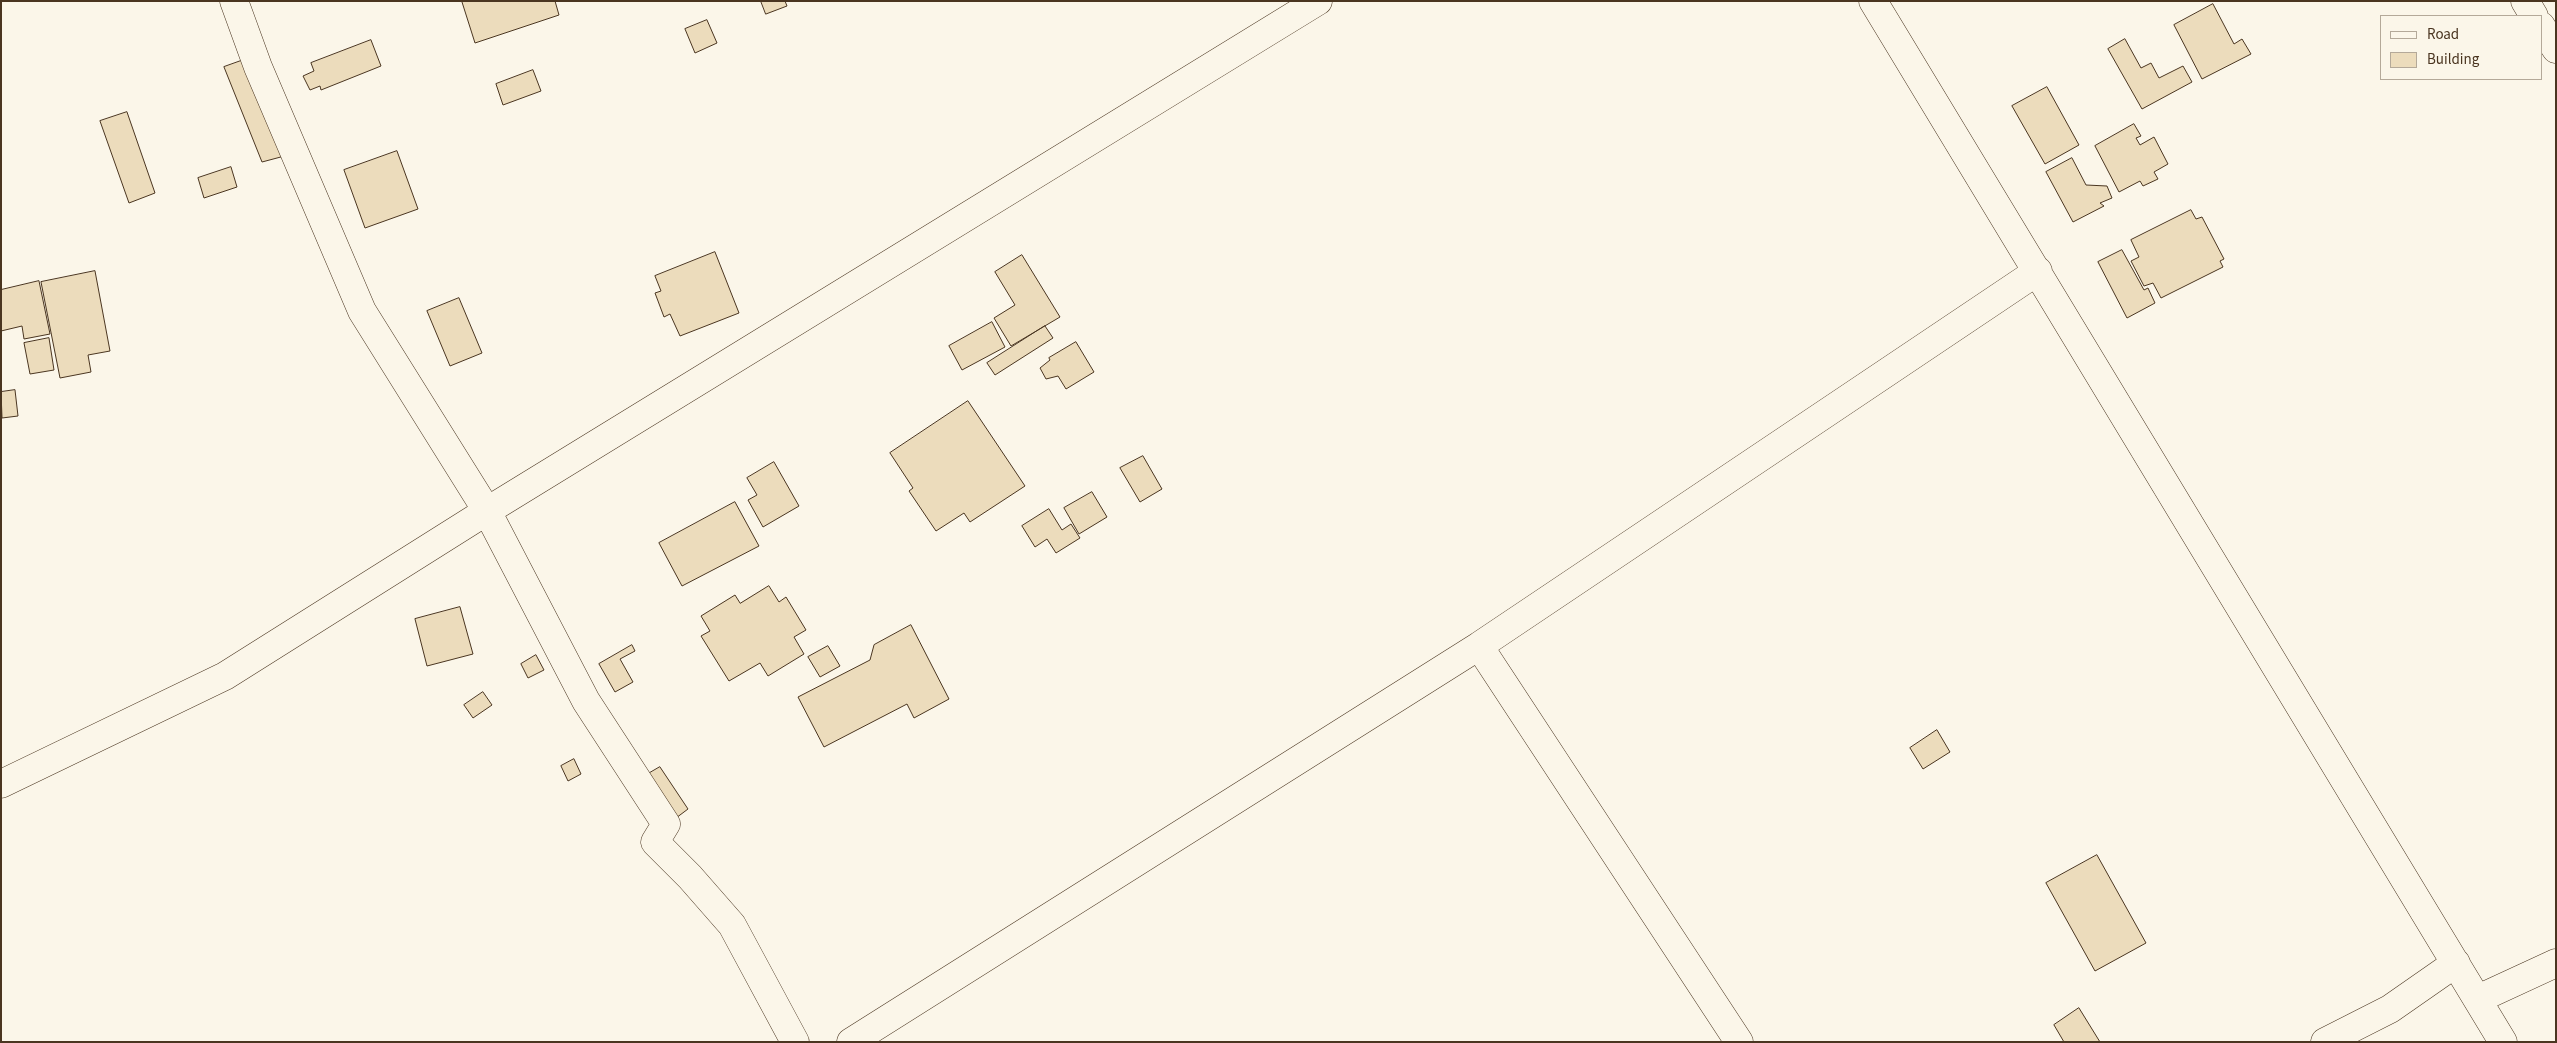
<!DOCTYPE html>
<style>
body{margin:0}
#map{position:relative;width:2557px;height:1043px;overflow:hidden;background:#fbf6e9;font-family:"Source Sans 3",sans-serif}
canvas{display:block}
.frame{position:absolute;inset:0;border:2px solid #4a3520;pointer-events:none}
.legend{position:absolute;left:2380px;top:15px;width:162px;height:65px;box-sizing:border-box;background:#fbf6e9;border:1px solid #b4a999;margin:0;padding:6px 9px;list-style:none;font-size:15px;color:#4a3520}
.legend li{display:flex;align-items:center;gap:10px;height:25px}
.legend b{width:25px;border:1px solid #b4a999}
</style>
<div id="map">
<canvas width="2557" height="1043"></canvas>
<div class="frame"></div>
<ul class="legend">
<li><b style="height:6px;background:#fbf6e9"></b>Road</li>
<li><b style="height:14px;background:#ecdcbc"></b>Building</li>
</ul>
</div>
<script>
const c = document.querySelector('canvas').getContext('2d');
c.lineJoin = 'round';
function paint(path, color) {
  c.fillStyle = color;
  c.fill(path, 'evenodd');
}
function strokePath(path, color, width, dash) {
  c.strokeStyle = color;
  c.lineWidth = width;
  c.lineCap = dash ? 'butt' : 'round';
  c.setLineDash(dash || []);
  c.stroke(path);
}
const building = new Path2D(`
 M 466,1 L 555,1 L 559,15 L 475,43 L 462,2 Z
 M 761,1 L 785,1 L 787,6 L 766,14 Z
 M 2213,4 L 2234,44 L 2242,39 L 2251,54 L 2202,79 L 2174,25 Z
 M 707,20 L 717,43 L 695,53 L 685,29 Z
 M 2125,39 L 2141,68 L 2151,63 L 2159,78 L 2183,66 L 2192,82 L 2142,109 L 2108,49 Z
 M 371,40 L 381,66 L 321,90 L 320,86 L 310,90 L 303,76 L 314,71 L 311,63 Z
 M 252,57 L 292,154 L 262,162 L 224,67 Z
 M 533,70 L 541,91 L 503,105 L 496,84 Z
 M 2047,87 L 2079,145 L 2045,164 L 2012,106 Z
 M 127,112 L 155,193 L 129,203 L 100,121 Z
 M 2134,124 L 2141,136 L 2136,138 L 2140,145 L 2154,137 L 2168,164 L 2154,172 L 2158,179 L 2143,186 L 2140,181 L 2119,192 L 2095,146 Z
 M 397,151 L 418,209 L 365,228 L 344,170 Z
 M 2072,158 L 2086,185 L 2107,186 L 2112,198 L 2100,203 L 2104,206 L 2073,222 L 2046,172 Z
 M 231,167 L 237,187 L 204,198 L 198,178 Z
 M 2191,210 L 2196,219 L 2202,217 L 2224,259 L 2220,261 L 2223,267 L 2161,298 L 2153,283 L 2144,286 L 2131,261 L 2139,257 L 2131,240 Z
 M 2122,250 L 2144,290 L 2148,288 L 2155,303 L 2127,318 L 2098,262 Z
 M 715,252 L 739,313 L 680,336 L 670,314 L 664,317 L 655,293 L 661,291 L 655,276 Z
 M 1022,255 L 1060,317 L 1011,346 L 994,318 L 1015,305 L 995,272 Z
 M 95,271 L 110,351 L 88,355 L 91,372 L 60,378 L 41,282 Z
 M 39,281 L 50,334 L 24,339 L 22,326 L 1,331 L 1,290 Z
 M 459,298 L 482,353 L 450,366 L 427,311 Z
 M 992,322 L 1005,347 L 962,370 L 949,346 Z
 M 1045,326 L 1053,338 L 995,375 L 987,363 Z
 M 49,338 L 54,370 L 30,374 L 24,343 Z
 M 1076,342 L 1094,372 L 1066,389 L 1058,376 L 1046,379 L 1040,368 L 1050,360 L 1049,358 Z
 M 15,390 L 18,416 L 2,418 L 1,392 Z
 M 968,401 L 1025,486 L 970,522 L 964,513 L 936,531 L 909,491 L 913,488 L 890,453 Z
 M 1143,456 L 1162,489 L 1140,502 L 1120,468 Z
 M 774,462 L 799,506 L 763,527 L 748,500 L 757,495 L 747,478 Z
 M 1092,492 L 1107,517 L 1079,534 L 1064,508 Z
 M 735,502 L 759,546 L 682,586 L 659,543 Z
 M 1049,509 L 1062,530 L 1071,524 L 1080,538 L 1056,553 L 1047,539 L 1035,547 L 1022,526 Z
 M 769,586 L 779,602 L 786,597 L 806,630 L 794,637 L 804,654 L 768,676 L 760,663 L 729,681 L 701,636 L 710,631 L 701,616 L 735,595 L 740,603 Z
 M 460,607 L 473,654 L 427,666 L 415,619 Z
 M 911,625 L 949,699 L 914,718 L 907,704 L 824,747 L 798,697 L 870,660 L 874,645 Z
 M 632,645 L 635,651 L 620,659 L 633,682 L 615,692 L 599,664 Z
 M 828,646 L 840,666 L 820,677 L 808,657 Z
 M 536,655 L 544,670 L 528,678 L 521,664 Z
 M 483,692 L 492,705 L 473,718 L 464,705 Z
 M 1937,730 L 1950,752 L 1923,769 L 1910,748 Z
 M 574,759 L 581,774 L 568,781 L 561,766 Z
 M 660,767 L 688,809 L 676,818 L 648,774 Z
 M 2097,855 L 2146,943 L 2095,971 L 2046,883 Z
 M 2079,1008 L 2100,1042 L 2064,1042 L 2054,1025 Z`);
const street = new Path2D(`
 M 234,1 L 258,67 L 362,311 L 487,511 L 586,701 L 666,824 L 655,842 L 690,877 L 732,925 L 795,1042
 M 1873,1 L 2503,1042
 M 2525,1 L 2534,16
 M 2541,26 L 2556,49
 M 1479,646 L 1739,1042
 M 1,784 L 225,676 L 487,511 L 1318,1
 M 2478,999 L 2556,963
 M 851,1042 L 1479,646 L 2038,271
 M 2325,1042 L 2390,1009 L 2456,963`);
paint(building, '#ecdcbc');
strokePath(building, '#4a3520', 1);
strokePath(street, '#4a3520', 29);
strokePath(street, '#fbf6e9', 28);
</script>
